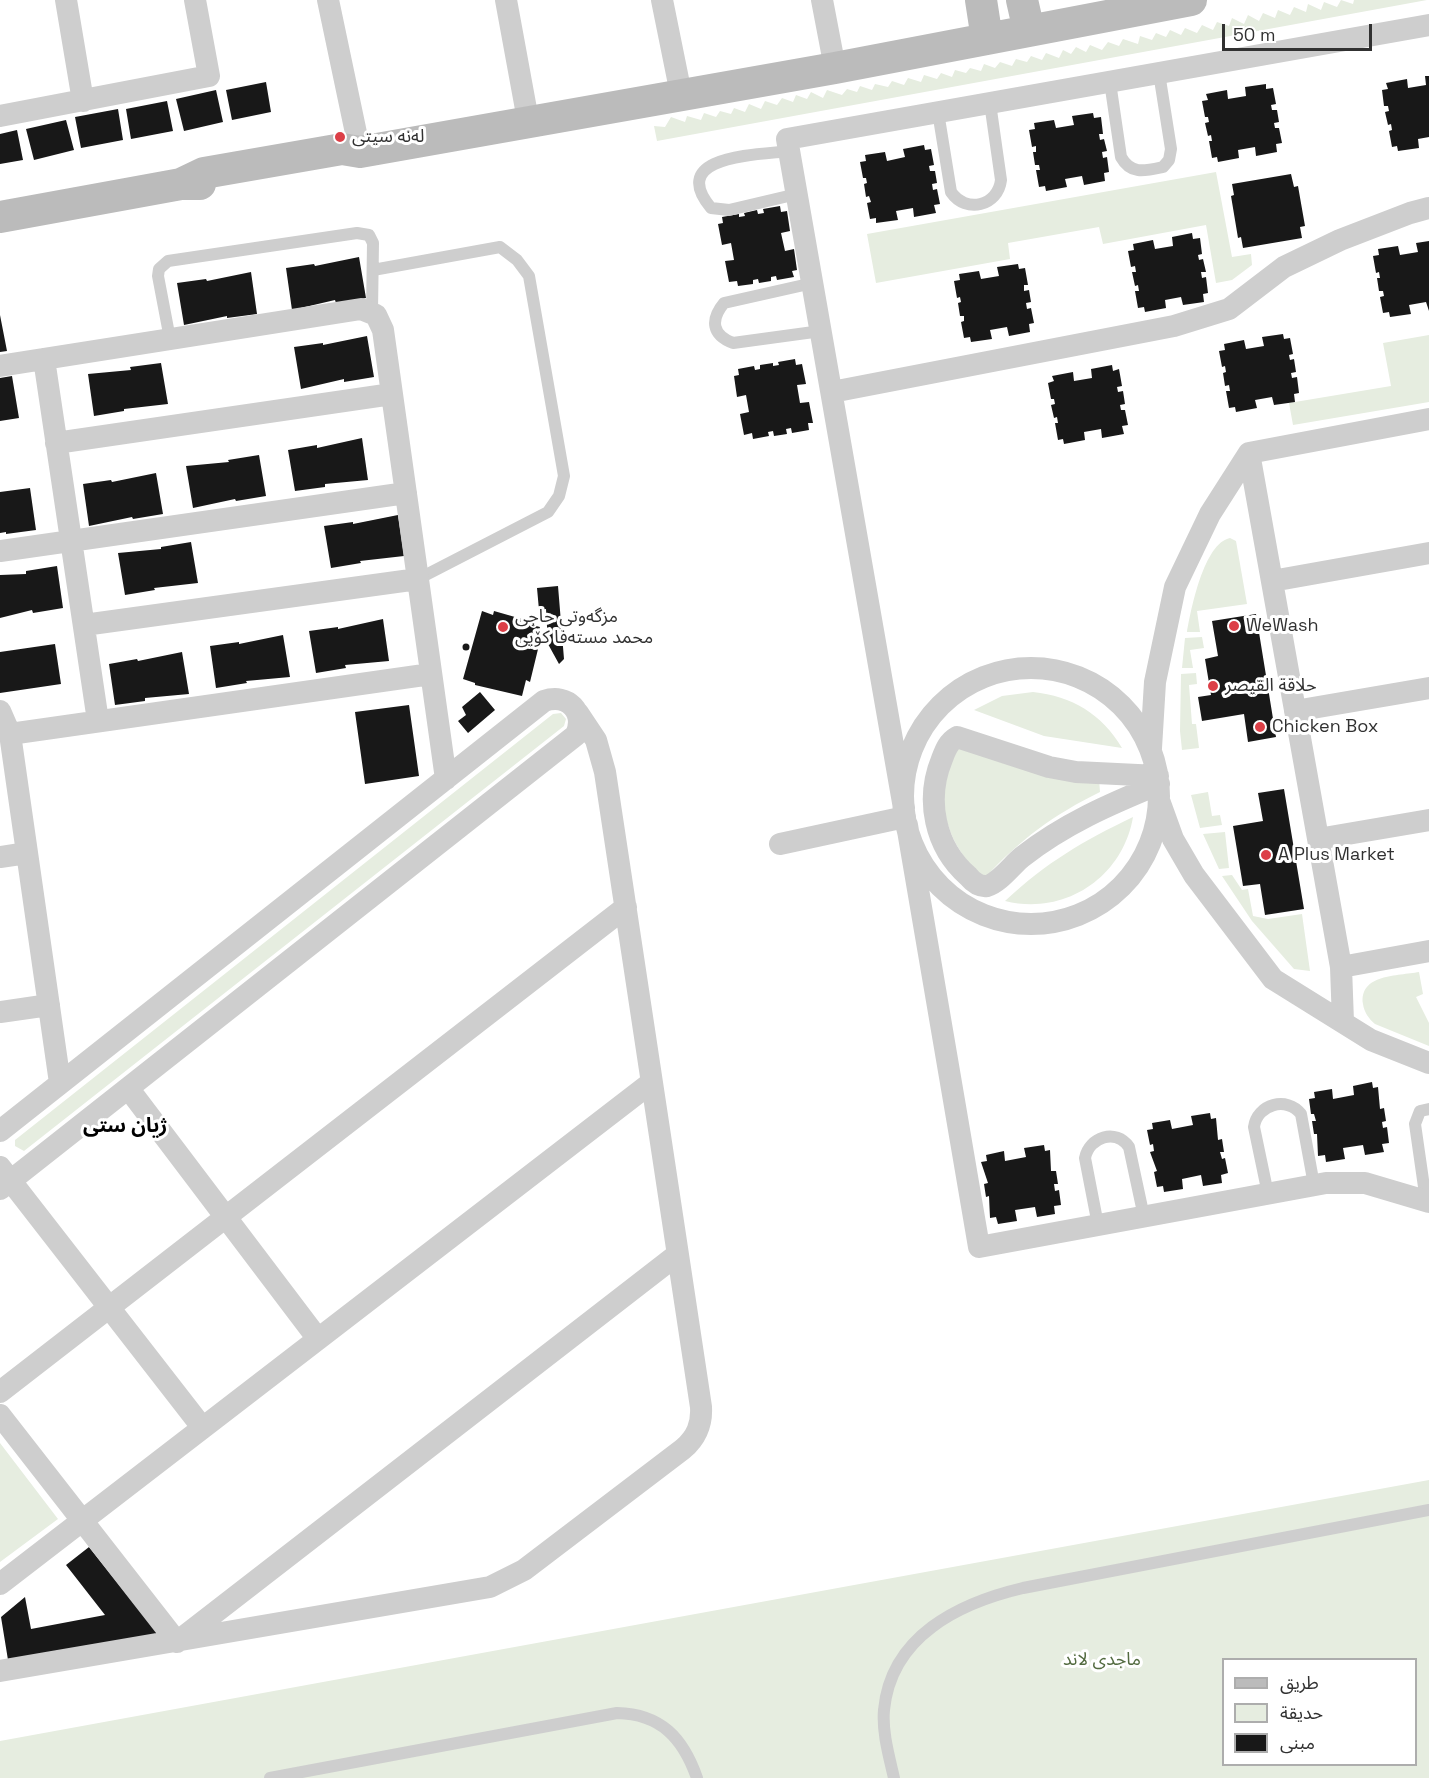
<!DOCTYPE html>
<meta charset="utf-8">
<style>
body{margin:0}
#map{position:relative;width:1429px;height:1778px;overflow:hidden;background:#fff;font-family:"Space Grotesk","Noto Sans Arabic",sans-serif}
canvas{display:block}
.legend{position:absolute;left:1222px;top:1658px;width:195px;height:108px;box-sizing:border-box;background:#fff;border:2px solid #adadad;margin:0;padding:8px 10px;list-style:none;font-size:18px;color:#313131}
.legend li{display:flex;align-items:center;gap:12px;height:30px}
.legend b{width:30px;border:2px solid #adadad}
.scale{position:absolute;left:1222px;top:24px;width:150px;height:27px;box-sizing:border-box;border:3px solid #313131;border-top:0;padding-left:8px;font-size:18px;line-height:21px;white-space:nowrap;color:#313131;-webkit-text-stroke:4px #fff;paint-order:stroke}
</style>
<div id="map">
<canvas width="1429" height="1778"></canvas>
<ul class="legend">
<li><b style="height:8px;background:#bbb"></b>طريق</li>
<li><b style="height:16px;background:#e6ede0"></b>حديقة</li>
<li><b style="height:16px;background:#181818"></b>مبنى</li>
</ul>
<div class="scale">50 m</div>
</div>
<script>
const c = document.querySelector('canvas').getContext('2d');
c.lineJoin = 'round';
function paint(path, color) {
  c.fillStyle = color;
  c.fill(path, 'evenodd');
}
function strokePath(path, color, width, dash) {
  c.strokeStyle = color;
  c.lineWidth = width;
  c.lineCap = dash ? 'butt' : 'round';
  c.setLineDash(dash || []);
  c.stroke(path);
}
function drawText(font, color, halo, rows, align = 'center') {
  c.font = font + ' "Space Grotesk","Noto Sans Arabic",sans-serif';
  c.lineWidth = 6;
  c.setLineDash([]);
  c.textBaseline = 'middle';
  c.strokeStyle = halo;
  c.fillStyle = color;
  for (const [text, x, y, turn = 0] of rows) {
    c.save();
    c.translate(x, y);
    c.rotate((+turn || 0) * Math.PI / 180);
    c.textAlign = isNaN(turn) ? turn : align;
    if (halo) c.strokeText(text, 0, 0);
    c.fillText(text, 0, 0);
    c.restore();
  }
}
const green = new Path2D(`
 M 1341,0 L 1353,4 L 1354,0 L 1427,0 L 657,141 L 654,126 L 665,127 L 671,117 L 685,122 L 687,116 L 701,120 L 704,113 L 716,117 L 720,111 L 731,114 L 734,108 L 745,112 L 749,104 L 761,109 L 765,101 L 777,105 L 782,98 L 793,102 L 796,95 L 807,99 L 811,92 L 823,98 L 827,90 L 842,95 L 847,89 L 857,92 L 860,86 L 872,90 L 875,84 L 888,87 L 892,81 L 904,85 L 908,78 L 921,82 L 924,75 L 937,79 L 941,73 L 952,77 L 955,70 L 966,73 L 970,68 L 981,71 L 984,64 L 995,68 L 1000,62 L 1012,66 L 1016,59 L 1027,62 L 1031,56 L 1042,60 L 1046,53 L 1059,58 L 1063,50 L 1071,54 L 1076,47 L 1086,52 L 1090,45 L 1102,50 L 1108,42 L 1119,46 L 1123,39 L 1138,44 L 1140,36 L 1152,40 L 1156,33 L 1166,37 L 1170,30 L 1181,35 L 1185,28 L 1197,33 L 1202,25 L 1213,30 L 1217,22 L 1229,26 L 1232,18 L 1244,24 L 1248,15 L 1259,21 L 1263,13 L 1275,18 L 1278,10 L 1290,15 L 1294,7 L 1306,12 L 1308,4 L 1321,10 L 1324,2 L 1337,7 Z
 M 1216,172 L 1232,257 L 1251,254 L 1252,265 L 1232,280 L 1216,283 L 1206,225 L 1103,244 L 1099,227 L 1008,243 L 1010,259 L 876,283 L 867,234 Z
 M 1429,335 L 1429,402 L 1293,425 L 1289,403 L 1391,386 L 1383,343 Z
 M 1230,538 L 1236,541 L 1247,604 L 1197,611 L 1200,632 L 1187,632 C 1191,609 1204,543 1230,538 Z
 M 1202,637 L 1204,648 L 1190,650 L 1193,668 L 1182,668 L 1185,638 Z
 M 1196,673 L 1197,684 L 1189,685 L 1192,724 L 1196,724 L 1199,748 L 1182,750 L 1180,731 L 1181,674 Z
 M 1033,692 C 1072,696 1102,714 1122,748 L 1044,736 L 974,710 L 1002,696 Z
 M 561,713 L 566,719 L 564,726 L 24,1151 L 15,1146 L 15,1140 L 553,714 Z
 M 958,745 L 1099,779 L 1100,792 C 1055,814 1019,840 985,878 C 959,858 941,823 944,791 C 945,776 953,759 958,745 Z
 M 1208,792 L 1212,816 L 1220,815 L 1222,825 L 1200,828 L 1191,795 Z
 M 1133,817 C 1123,877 1065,916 1005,901 C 1047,862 1083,841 1133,817 Z
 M 1225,832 L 1229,868 L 1219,869 L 1203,834 Z
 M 1232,875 L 1242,890 L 1248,889 L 1253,916 L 1268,919 L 1302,914 L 1310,971 L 1294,969 L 1252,921 L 1222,876 Z
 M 1419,972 L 1423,994 L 1416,997 L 1429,1023 L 1429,1046 L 1375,1024 C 1369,1019 1364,1012 1363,1004 C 1359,974 1398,976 1419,972 Z
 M 0,1443 L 58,1519 L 0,1562 Z
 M 1429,1480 L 1429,1778 L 0,1778 L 0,1741 ZM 1224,1660 L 1416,1660 L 1416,1764 L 1224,1764 Z`);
const building = new Path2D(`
 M 1425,76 L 1429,76 L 1429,137 L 1418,139 L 1419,148 L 1398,151 L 1397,146 L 1392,147 L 1389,131 L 1392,130 L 1391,124 L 1388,125 L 1385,112 L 1389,111 L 1388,106 L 1384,106 L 1382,90 L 1388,89 L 1386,83 L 1407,79 L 1408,88 L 1426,85 Z
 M 266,82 L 271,112 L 232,120 L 226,90 Z
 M 1266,84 L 1266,89 L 1273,88 L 1276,104 L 1271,105 L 1272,110 L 1277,110 L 1279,122 L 1274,123 L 1275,128 L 1279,128 L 1282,143 L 1276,144 L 1277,152 L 1256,156 L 1255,147 L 1238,150 L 1239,158 L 1218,162 L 1217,157 L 1212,158 L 1209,141 L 1212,141 L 1211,135 L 1208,136 L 1205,123 L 1209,122 L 1208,117 L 1205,117 L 1202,101 L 1208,100 L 1206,94 L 1227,90 L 1228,99 L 1246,96 L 1245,87 Z
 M 216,90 L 223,122 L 184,131 L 176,99 Z
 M 167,101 L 173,131 L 131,139 L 126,109 Z
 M 118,109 L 123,140 L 81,148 L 75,117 Z
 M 1093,113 L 1094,118 L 1101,117 L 1103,134 L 1099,134 L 1100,140 L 1104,139 L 1107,151 L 1102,152 L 1103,158 L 1107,157 L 1109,172 L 1104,173 L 1105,181 L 1084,185 L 1082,176 L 1065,179 L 1067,187 L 1046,191 L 1045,186 L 1039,187 L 1036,170 L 1040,170 L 1039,165 L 1035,165 L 1033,152 L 1036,152 L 1036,146 L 1032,147 L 1029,130 L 1035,129 L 1034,123 L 1054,120 L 1056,128 L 1074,125 L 1072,116 Z
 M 66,120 L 74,150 L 34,160 L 26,129 Z
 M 17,130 L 23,160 L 0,164 L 0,134 Z
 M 924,145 L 925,150 L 931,149 L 934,165 L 929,166 L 930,171 L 935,171 L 937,183 L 932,184 L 933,190 L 937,189 L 940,204 L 934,205 L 936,213 L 914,217 L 913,208 L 896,211 L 898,220 L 876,223 L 876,218 L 870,219 L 867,203 L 871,202 L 869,196 L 866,197 L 864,184 L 867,183 L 866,178 L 863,178 L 860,162 L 866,161 L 865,155 L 885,152 L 887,161 L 905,157 L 903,149 Z
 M 1291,174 L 1294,187 L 1298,186 L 1305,226 L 1300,227 L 1302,238 L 1243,248 L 1241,237 L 1238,238 L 1231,196 L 1234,195 L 1232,184 Z
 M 780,206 L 781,212 L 787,211 L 790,231 L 781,233 L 785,251 L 794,249 L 797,270 L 792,271 L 794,277 L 777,280 L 776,276 L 771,277 L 771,281 L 759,283 L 758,279 L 753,280 L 753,284 L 738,286 L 737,281 L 729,282 L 725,261 L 734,260 L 731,243 L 722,245 L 718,224 L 723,223 L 722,217 L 739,214 L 739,217 L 745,216 L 744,213 L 757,210 L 758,214 L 764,213 L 763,209 Z
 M 1192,233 L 1193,239 L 1200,238 L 1202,254 L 1198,255 L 1199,260 L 1203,259 L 1206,272 L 1201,272 L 1202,278 L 1206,277 L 1208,293 L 1203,294 L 1204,302 L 1183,305 L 1181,297 L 1165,300 L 1166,308 L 1145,312 L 1144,307 L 1138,308 L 1135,291 L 1139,291 L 1138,285 L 1135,286 L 1132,272 L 1136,272 L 1135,266 L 1131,267 L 1128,251 L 1134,250 L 1133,244 L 1153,240 L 1155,249 L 1173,246 L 1172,237 Z
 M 1429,241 L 1429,311 L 1426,302 L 1409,305 L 1411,314 L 1390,317 L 1389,312 L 1383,313 L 1380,297 L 1384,296 L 1383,291 L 1379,291 L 1377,278 L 1380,278 L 1379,272 L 1376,273 L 1373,256 L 1379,255 L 1378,249 L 1398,246 L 1400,255 L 1418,252 L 1416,243 Z
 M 359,257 L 366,298 L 336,303 L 335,300 L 292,310 L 286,268 L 314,264 L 315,266 Z
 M 1018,264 L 1019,269 L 1025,268 L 1028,285 L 1024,285 L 1024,291 L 1029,290 L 1031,302 L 1026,303 L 1027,309 L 1031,308 L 1034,323 L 1029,324 L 1030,332 L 1009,336 L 1007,327 L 990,330 L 992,339 L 971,342 L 970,337 L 964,338 L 961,322 L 964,321 L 964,316 L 960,316 L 958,303 L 961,302 L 960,297 L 957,298 L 954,281 L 960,280 L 959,274 L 979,271 L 981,279 L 999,276 L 997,267 Z
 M 251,272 L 257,314 L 227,318 L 227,316 L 184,325 L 177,283 L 206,279 L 207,281 Z
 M 0,315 L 7,351 L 0,352 Z
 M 1283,334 L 1284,339 L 1290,338 L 1293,354 L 1289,355 L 1290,360 L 1294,359 L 1296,372 L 1291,373 L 1292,378 L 1297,377 L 1299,393 L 1294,394 L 1295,402 L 1274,405 L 1272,397 L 1255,400 L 1257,408 L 1236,412 L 1235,407 L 1229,408 L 1226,391 L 1230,391 L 1229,385 L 1225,386 L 1223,373 L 1226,372 L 1225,366 L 1222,367 L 1219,351 L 1225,350 L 1224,344 L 1244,340 L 1246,349 L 1264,346 L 1262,337 Z
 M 367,336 L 374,377 L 344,382 L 344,379 L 301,389 L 294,347 L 323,343 L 323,345 Z
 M 795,359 L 796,365 L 802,364 L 806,384 L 797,385 L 800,403 L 809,402 L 813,423 L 808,423 L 809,430 L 792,433 L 791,428 L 786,429 L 787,434 L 774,436 L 773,431 L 768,432 L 769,436 L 753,439 L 752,433 L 744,435 L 740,414 L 749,412 L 746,395 L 737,397 L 734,376 L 739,375 L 738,369 L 754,366 L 755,370 L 760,369 L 760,365 L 773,363 L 773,366 L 779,365 L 778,362 Z
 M 161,363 L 168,404 L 124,409 L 124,411 L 94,416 L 88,374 L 131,370 L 130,367 Z
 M 1112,365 L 1113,371 L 1119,369 L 1122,386 L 1117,387 L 1118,392 L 1123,391 L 1125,404 L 1120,405 L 1121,410 L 1125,410 L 1128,425 L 1122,426 L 1124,434 L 1102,438 L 1101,429 L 1084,432 L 1085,440 L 1064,444 L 1063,439 L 1058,440 L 1055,423 L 1058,423 L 1057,417 L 1054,418 L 1051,405 L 1055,404 L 1054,399 L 1051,399 L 1048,383 L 1054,381 L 1052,376 L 1073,372 L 1074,381 L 1092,378 L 1091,369 Z
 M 12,376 L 19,418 L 0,421 L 0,378 Z
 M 362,438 L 368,480 L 325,484 L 325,487 L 295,491 L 288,450 L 317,445 L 317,448 Z
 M 259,455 L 266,496 L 236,501 L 235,499 L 193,508 L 186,466 L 229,462 L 228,460 Z
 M 156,473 L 163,514 L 133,519 L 132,517 L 89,526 L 83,484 L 111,480 L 112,482 Z
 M 30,488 L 36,530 L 6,534 L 6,532 L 0,533 L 0,492 Z
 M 398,515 L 404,556 L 360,561 L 361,563 L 331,568 L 324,526 L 353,522 L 353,524 Z
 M 191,542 L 198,583 L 154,588 L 155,590 L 125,595 L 118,553 L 161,549 L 161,547 Z
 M 57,566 L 63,608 L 33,613 L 32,610 L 0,618 L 0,575 L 26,574 L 26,571 Z
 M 558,586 L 564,659 L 559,664 L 548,644 L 546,609 L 539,610 L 537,588 Z
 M 482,611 L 493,615 L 494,611 L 529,621 L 528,624 L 540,627 L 535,644 L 539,645 L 530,682 L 526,680 L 522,696 L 475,685 L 475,683 L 463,679 Z
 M 1256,614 L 1276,737 L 1248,742 L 1244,714 L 1202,721 L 1198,697 L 1211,695 L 1205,659 L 1218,656 L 1212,621 Z
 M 383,619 L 389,661 L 345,665 L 346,668 L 316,673 L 309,631 L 338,627 L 338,629 Z
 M 283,635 L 290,677 L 246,681 L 247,683 L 216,688 L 210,646 L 239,642 L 239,644 Z
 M462.5 647a3.5 3.5 0 1 1 7 0a3.5 3.5 0 1 1-7 0Z
 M 55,644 L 61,684 L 0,693 L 0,652 Z
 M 182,652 L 189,694 L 145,698 L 145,701 L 115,705 L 109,664 L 137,659 L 138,661 Z
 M 480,692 L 495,710 L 468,733 L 458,721 L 466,715 L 462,707 Z
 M 409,705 L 419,776 L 365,784 L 355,712 Z
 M 1284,789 L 1304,909 L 1265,915 L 1260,884 L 1243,886 L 1233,826 L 1263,821 L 1258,793 Z
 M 1372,1082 L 1373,1088 L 1378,1087 L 1380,1109 L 1384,1108 L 1386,1121 L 1382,1122 L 1383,1128 L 1387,1127 L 1389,1143 L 1382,1144 L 1384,1152 L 1365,1155 L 1363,1145 L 1343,1148 L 1345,1159 L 1326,1162 L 1325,1155 L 1318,1156 L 1317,1134 L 1314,1134 L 1312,1121 L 1316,1121 L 1314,1114 L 1311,1114 L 1309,1099 L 1315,1098 L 1314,1092 L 1332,1089 L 1333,1099 L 1354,1095 L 1353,1086 Z
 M 1210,1113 L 1211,1119 L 1216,1118 L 1218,1140 L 1222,1139 L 1224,1152 L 1220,1152 L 1222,1159 L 1225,1158 L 1228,1173 L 1221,1175 L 1222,1183 L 1203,1186 L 1201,1175 L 1182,1179 L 1183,1189 L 1164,1192 L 1163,1186 L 1157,1187 L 1154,1172 L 1157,1171 L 1150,1152 L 1154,1151 L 1153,1144 L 1150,1145 L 1147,1130 L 1153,1129 L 1152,1123 L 1170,1120 L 1172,1129 L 1193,1125 L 1191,1116 Z
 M 1044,1145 L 1045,1151 L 1050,1150 L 1051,1171 L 1056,1171 L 1058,1184 L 1054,1184 L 1055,1191 L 1059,1190 L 1061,1205 L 1054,1206 L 1055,1214 L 1037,1217 L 1035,1207 L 1015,1210 L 1017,1221 L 998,1224 L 996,1217 L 990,1218 L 989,1196 L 986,1197 L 984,1184 L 988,1183 L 981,1162 L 987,1161 L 986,1155 L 1004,1151 L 1005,1161 L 1026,1157 L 1024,1148 Z
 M 89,1547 L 159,1635 L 8,1660 L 1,1617 L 25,1597 L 31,1629 L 105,1615 L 66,1565 Z`);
const lane = new Path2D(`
 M 1110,82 L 1121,157 C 1131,175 1145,171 1163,167 L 1169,160 L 1171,149 L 1159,73
 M 938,112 L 951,192 C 966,214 998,206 1001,180 L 990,103
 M 790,151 C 757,155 667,155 711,208 L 729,210 L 797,194
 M 373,270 L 500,247 L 517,260 L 529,276 L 564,476 L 559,496 L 548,512 L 418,579
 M 813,283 L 724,303 C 710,320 712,335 733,343 L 821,331
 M 170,339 L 158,276 L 159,269 L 168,261 L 357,233 L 369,235 L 373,243 L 372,311
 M 1268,1194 L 1254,1127 C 1257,1104 1287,1096 1301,1114 L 1314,1185
 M 1426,1201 L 1415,1124 L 1420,1111 L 1429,1109
 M 1098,1225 L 1085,1158 C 1089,1137 1116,1128 1129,1147 L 1144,1217
 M 270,1778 L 617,1713 C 661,1714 683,1738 697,1778
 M 894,1778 C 889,1756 882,1732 884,1710 C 891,1636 959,1603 1023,1588 L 1429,1510`);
const street = new Path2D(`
 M 66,0 L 83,101
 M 328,0 L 360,152
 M 506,0 L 528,120
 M 662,0 L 681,94
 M 822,0 L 835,68
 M 0,116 L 209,76 L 195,0
 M 44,359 L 98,721
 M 0,366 L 361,309 L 376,315 L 383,330 L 446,779
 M 832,392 L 1174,326 L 1229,309 L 1284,267 L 1340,240 L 1410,213 L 1429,208
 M 56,443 L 392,394
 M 1249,453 L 1341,967 L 1343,1022
 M 0,551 L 406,493
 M 1272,581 L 1429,553
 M 84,625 L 418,579
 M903 796a128 128 0 1 1 256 0a128 128 0 1 1-256 0Z
 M 0,711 L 10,734 L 60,1083
 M 1295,711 L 1429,688
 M 10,734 L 431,674
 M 1151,748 L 1155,682 L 1175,587 L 1210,514 L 1249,453 L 1429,419
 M 1158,776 L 1076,772 L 1049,767 L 957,737 C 948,742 945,751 942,759 C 925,800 935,847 968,876 C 973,882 979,887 987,886 C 999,883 1013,864 1022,857 C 1064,824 1110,804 1159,784
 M 1160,803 L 1173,839 L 1194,875 L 1273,979 L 1371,1040 L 1429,1063
 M 904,808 L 787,139 L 1429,25
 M 907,825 L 979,1247 L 1326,1183 L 1365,1183 L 1429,1202
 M 1318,839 L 1429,820
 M 780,844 L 905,817
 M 0,857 L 27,853
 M 1341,967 L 1429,951
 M 0,1012 L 49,1005
 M 128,1088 L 318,1339
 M 0,1131 L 544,701 C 568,693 586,712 576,735 L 0,1189
 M 0,1167 L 202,1427
 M 0,1392 L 626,907
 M 0,1415 L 177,1642 L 678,1254
 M 0,1584 L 652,1082
 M 0,1671 L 490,1587 L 524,1570 L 683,1449 C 697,1437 702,1424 701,1407 L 605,772 L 596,740 L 578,713`);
const secondary = new Path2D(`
 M 981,0 L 987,39
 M 1022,0 L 1029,31
 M 181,184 L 204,173 L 342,149 L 360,152 L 835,68 L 1191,0
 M 0,217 L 181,184 L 200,184`);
const markers = [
 [340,137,6,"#dc3f47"],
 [1234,626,6,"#dc3f47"],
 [503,627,6,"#dc3f47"],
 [1213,686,6,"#dc3f47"],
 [1260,727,6,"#dc3f47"],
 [1266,855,6,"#dc3f47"]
];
const poiNames = [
 ["لەنە سیتی",352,137],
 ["مزگەوتی حاجی",515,617],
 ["محمد مستەفا کۆیی",515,638],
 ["WeWash",1246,626],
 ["حلاقة القيصر",1225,686],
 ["Chicken Box",1272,727],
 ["A Plus Market",1278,855]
];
const parkNames = [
 ["ماجدی لاند",1102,1660]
];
const neighbourhoodNames = [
 ["ژیان ستی",125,1127]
];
paint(green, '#e6ede0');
paint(building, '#181818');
strokePath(lane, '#cecece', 12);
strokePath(street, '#cecece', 22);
strokePath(secondary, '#bbb', 32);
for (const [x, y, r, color] of markers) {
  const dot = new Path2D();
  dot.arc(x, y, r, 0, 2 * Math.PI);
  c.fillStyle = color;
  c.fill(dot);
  strokePath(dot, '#fff', 2);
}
drawText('18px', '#313131', '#fff', poiNames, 'left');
drawText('18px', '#536b40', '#fff', parkNames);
drawText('bold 20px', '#000', '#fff', neighbourhoodNames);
</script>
